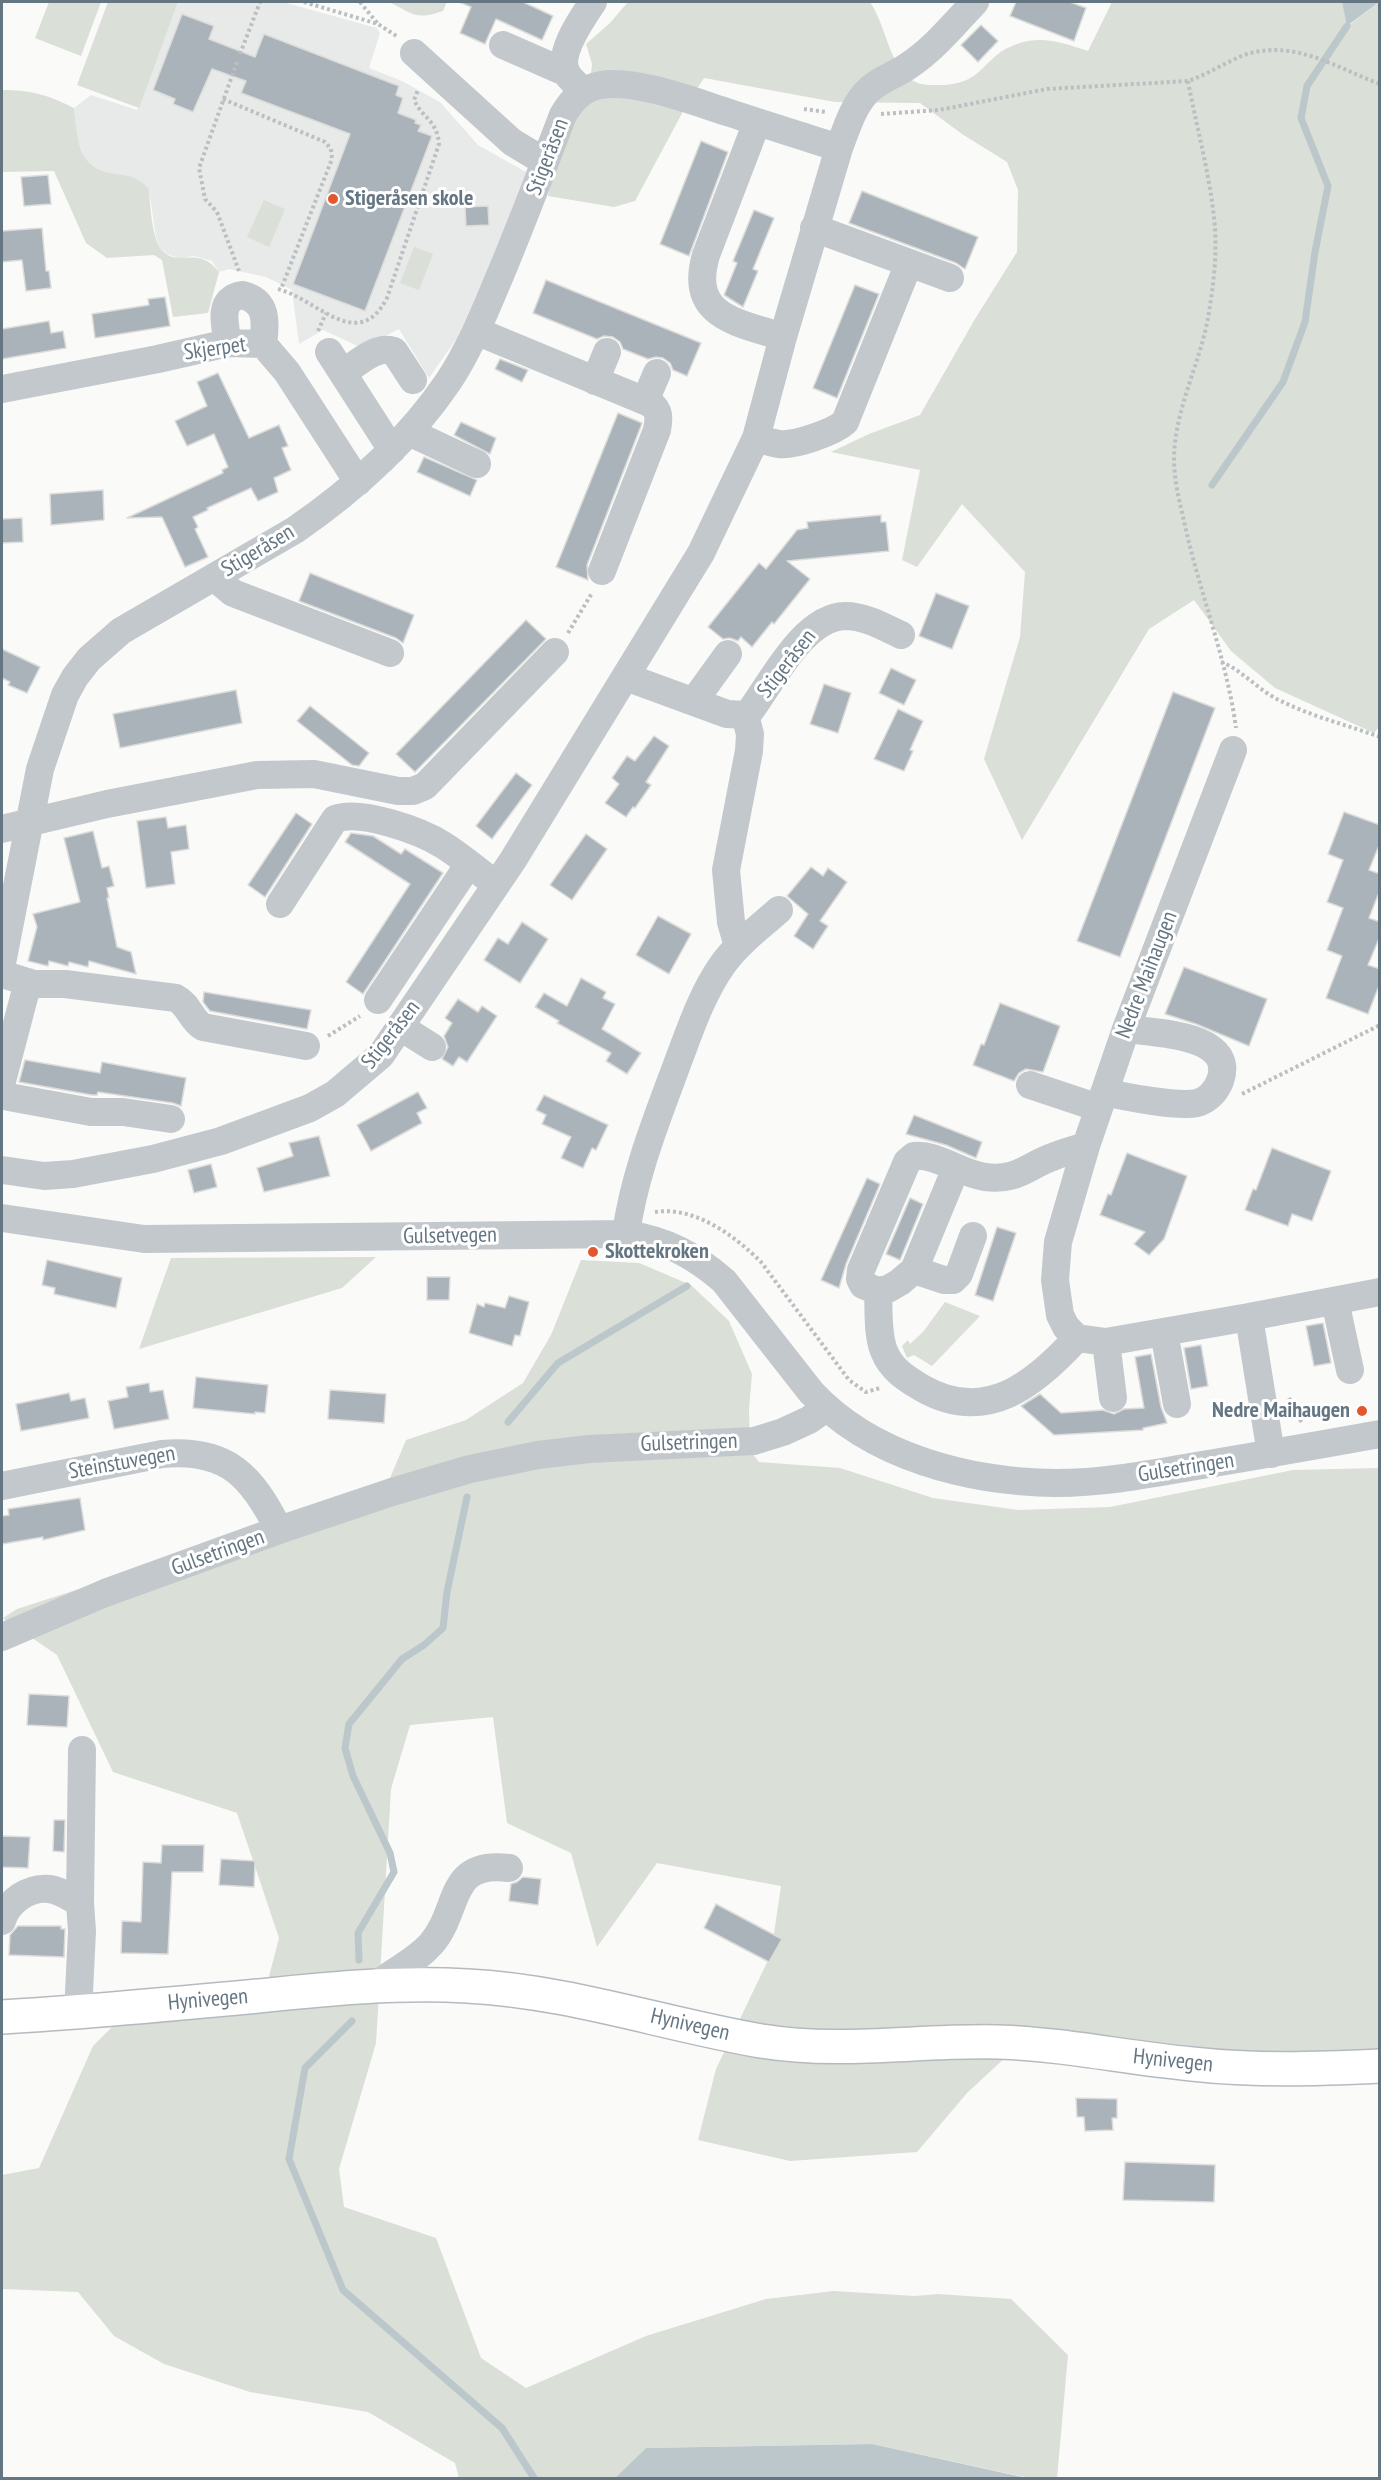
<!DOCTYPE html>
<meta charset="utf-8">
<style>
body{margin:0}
#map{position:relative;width:1381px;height:2480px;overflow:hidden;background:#fafaf8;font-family:"PT Sans Narrow",sans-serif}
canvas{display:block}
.frame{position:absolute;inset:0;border:3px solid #657683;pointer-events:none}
</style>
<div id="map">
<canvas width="1381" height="2480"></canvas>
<div class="frame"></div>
</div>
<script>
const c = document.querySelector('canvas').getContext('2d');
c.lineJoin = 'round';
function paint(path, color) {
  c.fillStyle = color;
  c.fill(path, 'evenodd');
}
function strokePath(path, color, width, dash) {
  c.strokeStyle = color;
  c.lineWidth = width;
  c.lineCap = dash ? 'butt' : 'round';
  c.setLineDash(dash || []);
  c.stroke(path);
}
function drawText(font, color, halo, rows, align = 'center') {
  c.font = font + ' "PT Sans Narrow",sans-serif';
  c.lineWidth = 6;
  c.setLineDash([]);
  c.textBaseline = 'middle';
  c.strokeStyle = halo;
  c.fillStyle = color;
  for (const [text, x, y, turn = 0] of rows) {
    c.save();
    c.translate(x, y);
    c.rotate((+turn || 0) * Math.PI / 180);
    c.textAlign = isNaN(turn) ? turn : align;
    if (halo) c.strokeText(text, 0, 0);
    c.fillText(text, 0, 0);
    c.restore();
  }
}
const built = new Path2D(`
 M 178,2 L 283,2 L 377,28 L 380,33 L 369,68 L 402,81 L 440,102 L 478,145 L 526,172 L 491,263 L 457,338 L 429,378 L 399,329 L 362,348 L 323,330 L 299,344 L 292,290 L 266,277 L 229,269 L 219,272 L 212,261 L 194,256 L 179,258 L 167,254 L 160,248 L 156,238 L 149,189 L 101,173 L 89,165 L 83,155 L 77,138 L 74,108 L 91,95 L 137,110 Z`);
const green = new Path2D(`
 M 49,2 L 101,2 L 81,56 L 35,38 Z
 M 108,2 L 178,2 L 139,108 L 77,85 Z
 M 389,2 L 447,2 L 443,11 C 415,21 412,13 389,2 Z
 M 628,2 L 870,2 C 885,24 887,55 906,75 C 914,84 923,85 935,85 C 985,87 981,56 1017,44 C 1041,35 1064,43 1088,51 L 1112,2 L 1342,2 L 1348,26 L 1379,2 L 1379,727 L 1374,733 L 1275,688 L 1231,651 L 1194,600 L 1149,629 L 1022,840 L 984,759 L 1020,637 L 1025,572 L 962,504 L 917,567 L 902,560 L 920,470 L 831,452 L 869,434 L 920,415 L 975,319 L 1017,252 L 1018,190 L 1007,162 L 962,134 L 920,103 L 835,102 L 704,78 L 687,104 L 635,201 L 614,207 L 548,196 L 555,158 L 590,83 L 592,64 L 586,44 L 610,23 Z
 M 2,90 C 31,90 48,95 74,108 C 78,141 77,170 116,174 C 131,176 139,178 149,189 C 150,204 152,238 161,249 C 177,269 198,244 219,272 L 208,313 L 173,317 L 162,260 L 154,255 L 107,258 L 86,243 L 54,171 L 2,172 Z
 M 264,200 L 285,209 L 269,247 L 247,237 Z
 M 414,247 L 433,254 L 419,290 L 400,283 Z
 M 376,1257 L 342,1288 L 139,1349 L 171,1258 Z
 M 581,1260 L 639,1263 L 691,1285 L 729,1321 L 752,1374 L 749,1409 L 750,1450 L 759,1462 L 840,1468 L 933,1498 L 1018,1510 L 1110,1507 L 1293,1470 L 1379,1468 L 1379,2080 L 1007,2056 L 967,2093 L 917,2152 L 790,2161 L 698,2140 L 716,2069 L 771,1954 L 781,1886 L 657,1863 L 597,1947 L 571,1853 L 507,1823 L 493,1717 L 410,1725 L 391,1789 L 376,2043 L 339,2169 L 344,2207 L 436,2238 L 481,2358 L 526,2388 L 646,2336 L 766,2299 L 834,2291 L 915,2296 L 938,2294 L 1011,2299 L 1068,2355 L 1057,2478 L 1029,2478 L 872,2444 L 646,2448 L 615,2478 L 459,2478 L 455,2463 L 368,2412 L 250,2392 L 164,2364 L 114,2336 L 78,2292 L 2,2289 L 2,2175 L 39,2168 L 93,2046 L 137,2002 L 267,1984 L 279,1938 L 237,1813 L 113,1772 L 57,1655 L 3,1618 L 17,1609 L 385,1490 L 406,1440 L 466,1420 L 523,1383 L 551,1335 Z
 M 945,1302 L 980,1316 L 932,1366 L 914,1355 L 907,1358 L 902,1346 L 908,1340 L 910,1344 L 923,1332 Z`);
const water = new Path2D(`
 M 1342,2 L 1379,2 L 1347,26 Z
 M 872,2444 L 1027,2478 L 615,2478 L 646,2448 Z`);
const stream = new Path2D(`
 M 1212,485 L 1283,382 L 1305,322 L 1315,252 L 1328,186 L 1301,118 L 1307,86 L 1347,26
 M 508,1422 L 558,1363 L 687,1286
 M 359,1960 L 358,1933 L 394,1872 L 390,1853 L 353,1776 L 345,1748 L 349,1724 L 402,1659 L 424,1645 L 443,1628 L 447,1592 L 467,1497
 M 352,2021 L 305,2068 L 289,2159 L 343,2290 L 502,2428 L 534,2478`);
const building = new Path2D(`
 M 459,2 L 523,2 L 553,16 L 542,40 L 496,19 L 485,44 L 460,33 L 471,7 Z
 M 1016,2 L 1070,2 L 1086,8 L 1074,41 L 1010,16 Z
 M 182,14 L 214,26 L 209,39 L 255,57 L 264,34 L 399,86 L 396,95 L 403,98 L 398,113 L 416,120 L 415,123 L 421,125 L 418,131 L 432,136 L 365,311 L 293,284 L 350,134 L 241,93 L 246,81 L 212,69 L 193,112 L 173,104 L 175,99 L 153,90 Z
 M 981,25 L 998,41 L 978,62 L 961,45 Z
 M 701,141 L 728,152 L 689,256 L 660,244 Z
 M 48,175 L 51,204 L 24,206 L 21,177 Z
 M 862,191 L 978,237 L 965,269 L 956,263 L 849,223 Z
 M 488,206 L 489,225 L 466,226 L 465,207 Z
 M 754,210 L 774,218 L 753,269 L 758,271 L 743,307 L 724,295 L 737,263 L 733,261 Z
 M 42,228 L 46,271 L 49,271 L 51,288 L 26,291 L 22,260 L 2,262 L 2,231 Z
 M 546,280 L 701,343 L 687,376 L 673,370 L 670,363 L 663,358 L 656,357 L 648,359 L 623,349 L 620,342 L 613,337 L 604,336 L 597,339 L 533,313 Z
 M 855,285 L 879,294 L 837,398 L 813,388 Z
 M 165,297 L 170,326 L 95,338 L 92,314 L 149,305 L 148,299 Z
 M 49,321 L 51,333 L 63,331 L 66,348 L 2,359 L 2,329 Z
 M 500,359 L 528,370 L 522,382 L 495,369 Z
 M 218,373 L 249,438 L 279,425 L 288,446 L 282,448 L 291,470 L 274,478 L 278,492 L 258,501 L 251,488 L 207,508 L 208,510 L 193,517 L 198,527 L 195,529 L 208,557 L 185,567 L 162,517 L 127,518 L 223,473 L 222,470 L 228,467 L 214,434 L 187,446 L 175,421 L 207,406 L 197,382 Z
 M 618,413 L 642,423 L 641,426 L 587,565 L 588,580 L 556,567 Z
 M 461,422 L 496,438 L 490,454 L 454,435 Z
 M 424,457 L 477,480 L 470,496 L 417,472 Z
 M 103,490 L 104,520 L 51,525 L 50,494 Z
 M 881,515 L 881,522 L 886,522 L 889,551 L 787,561 L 810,579 L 774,624 L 772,622 L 752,647 L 741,637 L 738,641 L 730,638 L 723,639 L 708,627 L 759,563 L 766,569 L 797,530 L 808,528 L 807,522 Z
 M 22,518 L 23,542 L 2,543 L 2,519 Z
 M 310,573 L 414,615 L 403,643 L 396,638 L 299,601 Z
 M 936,593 L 969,606 L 952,649 L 919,636 Z
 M 526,620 L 546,639 L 415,772 L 396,754 Z
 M 2,649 L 40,667 L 27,693 L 8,685 L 10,682 L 2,678 Z
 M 891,668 L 916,680 L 904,705 L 879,693 Z
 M 824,684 L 851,693 L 838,733 L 810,724 Z
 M 236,690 L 242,723 L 120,748 L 113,714 Z
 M 1173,692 L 1215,708 L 1120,957 L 1077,941 Z
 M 310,706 L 369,753 L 359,766 L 352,765 L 297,721 Z
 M 898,709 L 923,721 L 910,750 L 913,751 L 904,771 L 874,759 Z
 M 654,736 L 669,746 L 646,782 L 651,785 L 635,808 L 633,807 L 626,817 L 605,803 L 619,784 L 612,778 L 627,756 L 635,761 Z
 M 516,773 L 532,785 L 492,839 L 476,826 Z
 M 1344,812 L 1380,825 L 1380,843 L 1369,870 L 1380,874 L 1380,890 L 1369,918 L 1380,922 L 1380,936 L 1368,965 L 1380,969 L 1380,983 L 1368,1014 L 1326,998 L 1342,956 L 1327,950 L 1343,908 L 1327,902 L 1343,860 L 1328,854 Z
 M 296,813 L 312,824 L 265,897 L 248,885 Z
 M 166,817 L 168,828 L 186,825 L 189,849 L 171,852 L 175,884 L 146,888 L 137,821 Z
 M 93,831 L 102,868 L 109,866 L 114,886 L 107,888 L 109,898 L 107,898 L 117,947 L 131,952 L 136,974 L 89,961 L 88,967 L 69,962 L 68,966 L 49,961 L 48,966 L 28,961 L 37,927 L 33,914 L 80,902 L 64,838 Z
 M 351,833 L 373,836 L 401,854 L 405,849 L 443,873 L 363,994 L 346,982 L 410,884 L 345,842 Z
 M 586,834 L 607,849 L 572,900 L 550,885 Z
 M 811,867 L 823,876 L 828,868 L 847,882 L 820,921 L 828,926 L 813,949 L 794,936 L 808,914 L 787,896 Z
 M 658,916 L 691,934 L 669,974 L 636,955 Z
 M 522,922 L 548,939 L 520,983 L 484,960 L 498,938 L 508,944 Z
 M 1184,967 L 1267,999 L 1249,1046 L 1196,1024 L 1165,1014 Z
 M 581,978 L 606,992 L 603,998 L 615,1004 L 602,1029 L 641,1053 L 627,1074 L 606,1061 L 611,1053 L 557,1023 L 559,1021 L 535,1007 L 544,993 L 567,1006 Z
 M 204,992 L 311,1010 L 307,1029 L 210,1011 L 203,1002 Z
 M 458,999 L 478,1012 L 482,1006 L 497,1016 L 467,1062 L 459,1057 L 453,1066 L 442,1059 L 448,1047 L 444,1036 L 452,1023 L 445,1018 Z
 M 1000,1003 L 1060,1026 L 1043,1072 L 1026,1069 L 1019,1073 L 1014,1081 L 973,1065 L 981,1044 L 984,1045 Z
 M 25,1060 L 100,1073 L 102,1062 L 186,1078 L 181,1106 L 173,1103 L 98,1092 L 97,1095 L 92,1095 L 19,1082 Z
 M 418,1092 L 427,1108 L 417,1113 L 422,1123 L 371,1151 L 357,1125 Z
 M 544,1095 L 608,1125 L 596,1150 L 592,1148 L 583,1168 L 561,1158 L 571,1137 L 542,1124 L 546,1115 L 536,1110 Z
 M 914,1115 L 982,1142 L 976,1158 L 946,1145 L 906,1134 Z
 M 319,1136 L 330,1176 L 264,1192 L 257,1168 L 293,1156 L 289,1143 Z
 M 1272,1148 L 1331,1171 L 1312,1221 L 1292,1214 L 1288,1226 L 1245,1210 L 1253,1189 L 1256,1190 Z
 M 1127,1153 L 1187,1176 L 1164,1239 L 1149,1255 L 1134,1244 L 1145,1232 L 1100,1215 L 1108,1194 L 1111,1195 Z
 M 211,1164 L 217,1187 L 194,1193 L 188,1170 Z
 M 867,1178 L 880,1184 L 846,1264 L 839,1288 L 821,1280 Z
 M 910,1198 L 923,1204 L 900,1260 L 886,1254 Z
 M 997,1227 L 1016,1233 L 993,1301 L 975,1295 Z
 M 47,1260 L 122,1278 L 116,1308 L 54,1294 L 55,1288 L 42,1285 Z
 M 427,1277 L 450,1277 L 449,1300 L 427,1300 Z
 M 509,1296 L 529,1302 L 520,1336 L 515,1335 L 512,1346 L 469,1333 L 477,1304 L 484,1307 L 485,1303 L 505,1308 Z
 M 1323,1323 L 1331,1363 L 1314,1366 L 1306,1326 Z
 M 1201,1345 L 1208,1386 L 1191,1389 L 1184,1348 Z
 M 1151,1354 L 1161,1407 L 1167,1423 L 1143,1428 L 1143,1430 L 1054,1435 L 1021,1406 L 1040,1394 L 1061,1413 L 1103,1410 L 1114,1414 L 1124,1409 L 1144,1408 L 1135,1357 Z
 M 196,1377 L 268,1385 L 265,1413 L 255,1412 L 255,1414 L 193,1408 Z
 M 149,1383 L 150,1392 L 163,1390 L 169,1419 L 114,1429 L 108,1401 L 128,1397 L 126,1387 Z
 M 330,1390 L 386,1394 L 384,1423 L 328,1419 Z
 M 69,1393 L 71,1401 L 85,1398 L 89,1418 L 21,1431 L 16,1404 Z
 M 80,1498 L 85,1530 L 43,1540 L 43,1537 L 2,1544 L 2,1516 L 9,1515 L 8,1509 Z
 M 29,1694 L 69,1696 L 67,1727 L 27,1725 Z
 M 54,1820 L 65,1820 L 64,1852 L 53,1851 Z
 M 2,1836 L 30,1837 L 28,1868 L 2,1867 Z
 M 162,1845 L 204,1845 L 203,1872 L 172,1872 L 168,1954 L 121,1953 L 122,1921 L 141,1922 L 143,1862 L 161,1863 Z
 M 221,1859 L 255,1861 L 254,1887 L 219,1885 Z
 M 523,1877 L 541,1879 L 538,1905 L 509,1901 L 511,1884 L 517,1882 Z
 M 716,1904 L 782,1939 L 769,1962 L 704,1928 Z
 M 18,1926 L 61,1926 L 61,1929 L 65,1929 L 64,1957 L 9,1955 L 10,1935 Z
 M 1076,2098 L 1117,2099 L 1117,2118 L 1112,2118 L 1113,2130 L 1085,2131 L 1084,2117 L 1077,2117 Z
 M 1125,2162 L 1215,2165 L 1214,2202 L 1123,2200 Z`);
const path = new Path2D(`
 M 304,2 L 378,24 L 398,37
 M 360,2 L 378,24
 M 240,54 L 260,2
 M 237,62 L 199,168 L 205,199 L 217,212 L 239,271
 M 1188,81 C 1197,130 1211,178 1215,228 C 1217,258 1213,289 1208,318 C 1199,367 1173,413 1174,463 C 1175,486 1181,508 1186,530 C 1201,596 1227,661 1236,728
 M 223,99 L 325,142 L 331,149 L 332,159 L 281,289
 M 804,109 L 826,112
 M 881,114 L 939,110 L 1047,89 L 1188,81 C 1209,74 1227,61 1247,54 C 1297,40 1334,67 1380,84
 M 278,289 C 317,299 358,354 387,298 L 439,144 C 437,120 423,119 414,100 L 418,90
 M 318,331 L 326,313
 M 568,633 L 592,593
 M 1221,662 C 1241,669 1258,690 1279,700 C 1310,716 1347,725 1380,737
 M 328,1036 L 360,1016
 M 1242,1094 L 1380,1025
 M 655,1212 C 695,1206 735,1236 761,1262 L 849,1380 L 866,1392 L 880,1388
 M 1289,1398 L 1302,1423`);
const minor = new Path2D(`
 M 503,45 L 567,73
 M 414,53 L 512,142 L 545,162
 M 583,91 C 578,86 571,80 567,74 C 556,55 583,17 593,2
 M 757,122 L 706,255 C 688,317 737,322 783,337
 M 839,148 C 846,130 852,109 865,94 C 877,80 894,76 908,66 C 934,49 954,24 975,2
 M 814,228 L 950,278
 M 476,331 L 645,401 C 659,407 660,415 657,430 L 602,571
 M 228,343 C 225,325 217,299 242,295 C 268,301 266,323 263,344
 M 329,352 L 392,450
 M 343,373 C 358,363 376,345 394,351 L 413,380
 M 595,381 L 607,352
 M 2,389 L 158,359 L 228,343 L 263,344 L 287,372 L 358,482
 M 645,401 L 657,373
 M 409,432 L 477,464
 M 756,438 C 763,440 771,443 779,444 C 795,446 834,432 845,422 L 909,263
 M 214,577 L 233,593 L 390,653
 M 626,677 L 727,714 L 745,715 L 751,710 C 773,680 804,617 845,616 C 865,616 884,627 901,635
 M 694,701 L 728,654
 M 1233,750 L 1126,1029 L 1086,1146 L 1058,1242 L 1055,1280 L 1060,1315 L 1066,1327 L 1077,1338 L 1106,1342 L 1249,1317
 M 2,829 L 107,804 L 257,775 L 314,774 L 398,791 L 413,791 L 425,786 L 555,652
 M 280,904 L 335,819 C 360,809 421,831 443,845 C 462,857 479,871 496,885
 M 738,946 L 731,922 L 726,870 L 749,751 L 750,734 L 745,715
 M 2,963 L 40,769 L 65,695 L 75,677 L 89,659 L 121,631 L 295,530 C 353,490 408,441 448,382 C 468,352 482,318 496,285 C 520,229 541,172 563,115 C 572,100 582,88 601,85 C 636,79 695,102 730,113 C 766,125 802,136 839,148 L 783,337 L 756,438 L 701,553 L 513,860 L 381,1055 L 335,1094 L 310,1108 L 221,1141 L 153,1159 L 73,1174 L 44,1176 L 2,1170
 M 2,974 L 34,984 L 65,984 L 176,998 C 189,1005 191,1020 203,1027 L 306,1046
 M 378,1000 L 469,864
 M 402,1028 L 432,1047
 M 2,1081 L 28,982
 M 1030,1085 L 1099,1108
 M 2,1087 L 2,1092 L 9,1097 L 91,1112 L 123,1112 L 171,1119
 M 1105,1092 C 1125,1097 1178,1107 1197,1103 C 1208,1100 1216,1091 1220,1081 C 1237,1034 1155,1033 1126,1029
 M 956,1168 L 914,1270 L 900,1282 L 888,1289 L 878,1291 L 863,1285 L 860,1279 L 861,1270 L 907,1162 L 914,1156 C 938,1154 961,1174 985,1177 C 1019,1181 1026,1166 1055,1156 C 1065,1152 1076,1149 1086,1146
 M 2,1218 L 144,1239 L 626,1234 C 666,1240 694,1255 724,1281 L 811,1392 C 871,1457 969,1482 1056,1483 C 1103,1483 1150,1474 1196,1466 C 1257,1456 1318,1445 1380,1434
 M 626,1234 C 634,1174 658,1116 679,1059 C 691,1027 703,992 723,964 C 738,943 760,927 779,910
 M 914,1270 L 944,1280 L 953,1280 L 959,1274 L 973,1236
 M 878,1291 C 879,1309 877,1334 884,1351 C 891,1369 905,1378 922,1388 C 986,1425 1035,1384 1077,1338
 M 1335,1301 L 1350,1370
 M 1164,1332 L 1177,1404
 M 1106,1342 L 1113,1398
 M 1271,1454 L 1249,1317 L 1380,1292
 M 2,1486 L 162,1454 C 227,1448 252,1476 279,1530
 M 2,1637 L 105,1593 L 279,1530 L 392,1492 L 470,1469 L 538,1455 L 589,1449 L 754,1441 L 783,1432 L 809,1420 L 826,1408
 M 2,1921 C 7,1902 28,1887 49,1889 C 60,1890 71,1898 80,1903
 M 375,1986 C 393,1971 415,1962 431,1944 C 461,1910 446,1860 509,1868
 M 78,2013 L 82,1931 L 80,1903 L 82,1750`);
const major = new Path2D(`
 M 2,2017 C 87,2012 173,2004 258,1996 C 328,1989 397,1982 467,1986 C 568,1991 663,2024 761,2041 C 843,2054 917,2040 998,2042 C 1063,2044 1127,2058 1192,2064 C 1254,2071 1317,2069 1380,2066`);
const markers = [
 [333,199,6,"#e4572e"],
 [593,1252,6,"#e4572e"],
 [1362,1411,6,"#e4572e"]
];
const streetNames = [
 ["Stigeråsen",548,157,-69],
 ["Skjerpet",215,349,-8],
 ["Stigeråsen",258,551,-31],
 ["Stigeråsen",787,664,-52],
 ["Nedre Maihaugen",1147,975,-69],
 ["Stigeråsen",391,1035,-52],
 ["Gulsetvegen",450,1236,-1],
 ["Gulsetringen",689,1443,-2],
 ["Steinstuvegen",122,1463,-10],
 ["Gulsetringen",1186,1468,-9],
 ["Gulsetringen",218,1553,-20],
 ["Hynivegen",208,2000,-5],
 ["Hynivegen",690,2025,13],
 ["Hynivegen",1173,2061,6]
];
const poiNames = [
 ["Stigeråsen skole",345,199],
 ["Skottekroken",605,1252],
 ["Nedre Maihaugen",1350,1411,"right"]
];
paint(built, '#e8e9e9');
paint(green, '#dadfd7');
paint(water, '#bbc7cb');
strokePath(stream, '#bbc7cb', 7);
paint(building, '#aab3b9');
strokePath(building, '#dcdcda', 1.5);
strokePath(major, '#b5babe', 36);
strokePath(path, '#bbbfc2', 4, [3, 3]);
strokePath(minor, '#c3c8cc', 28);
strokePath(major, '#fff', 33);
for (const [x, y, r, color] of markers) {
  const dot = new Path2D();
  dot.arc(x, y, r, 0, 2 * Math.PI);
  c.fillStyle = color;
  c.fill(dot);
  strokePath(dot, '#fff', 2);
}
drawText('22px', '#657683', '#fff', streetNames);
drawText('bold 22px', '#657683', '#fff', poiNames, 'left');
</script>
